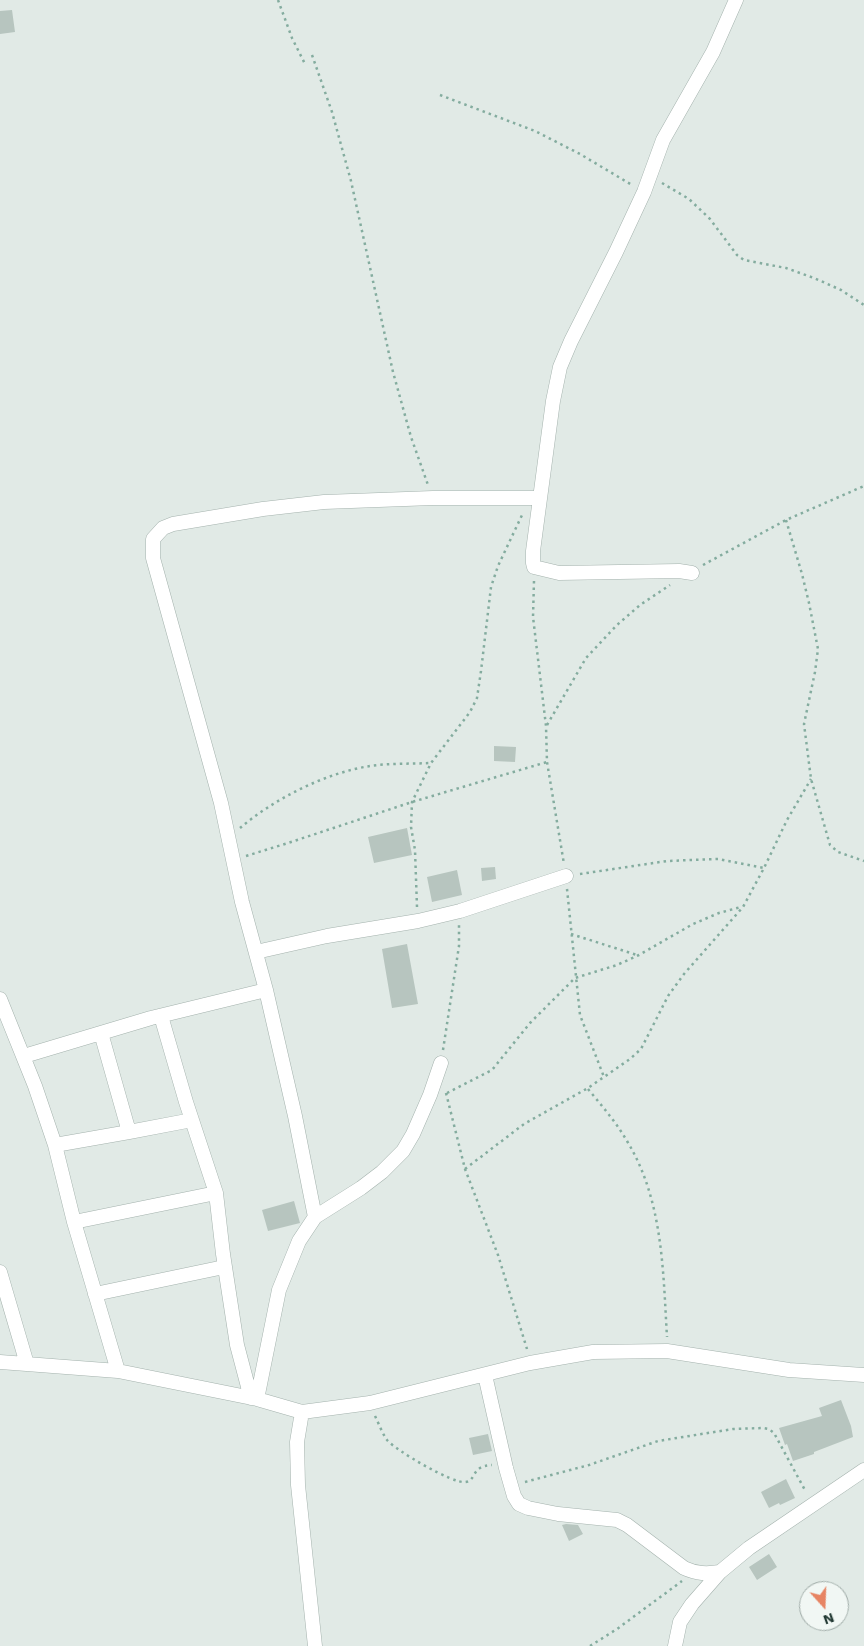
<!DOCTYPE html>
<style>
body{margin:0}
#map{position:relative;width:864px;height:1646px;overflow:hidden;background:#e1eae6;font-family:"Work Sans",sans-serif}
canvas{display:block}
.north{position:absolute;left:799px;top:1581px;width:50px;height:50px;box-sizing:border-box;background:#f1f7f4;border:1px solid #9faba7;border-radius:50%;rotate:160deg;font-size:14px;font-weight:700;line-height:20px;text-align:center;color:#233a34}
.north::after{content:'';display:block;margin:auto;width:18px;height:22px;background:#e78463;clip-path:polygon(50% 0,100% 100%,50% 72%,0 100%)}
</style>
<div id="map">
<canvas width="864" height="1646"></canvas>
<div class="north">N</div>
</div>
<script>
const c = document.querySelector('canvas').getContext('2d');
c.lineJoin = 'round';
function paint(path, color) {
  c.fillStyle = color;
  c.fill(path, 'evenodd');
}
function strokePath(path, color, width, dash) {
  c.strokeStyle = color;
  c.lineWidth = width;
  c.lineCap = dash ? 'butt' : 'round';
  c.setLineDash(dash || []);
  c.stroke(path);
}
const building = new Path2D(`
 M 12,10 L 15,32 L 0,34 L 0,11 Z
 M 494,746 L 516,747 L 515,762 L 494,761 Z
 M 407,828 L 412,855 L 374,863 L 368,837 Z
 M 495,867 L 496,879 L 482,881 L 481,868 Z
 M 457,870 L 462,895 L 432,902 L 427,877 Z
 M 407,944 L 418,1004 L 392,1008 L 382,949 Z
 M 294,1201 L 300,1223 L 268,1231 L 262,1210 Z
 M 841,1400 L 851,1426 L 853,1437 L 814,1452 L 814,1454 L 793,1461 L 787,1444 L 785,1445 L 779,1428 L 822,1416 L 819,1408 Z
 M 488,1434 L 492,1451 L 473,1455 L 469,1438 Z
 M 786,1479 L 795,1498 L 780,1505 L 779,1503 L 769,1508 L 761,1492 Z
 M 566,1524 L 578,1525 L 583,1534 L 569,1541 L 562,1525 Z
 M 769,1554 L 777,1567 L 757,1580 L 749,1567 Z`);
const path = new Path2D(`
 M 278,0 L 292,38 L 305,64
 M 312,55 L 332,112 L 351,181 L 393,372 L 411,437 L 428,485
 M 440,95 L 535,131 L 580,154 L 632,185
 M 662,183 L 689,199 L 710,219 L 737,255 L 744,260 L 786,268 L 814,278 L 841,290 L 864,305
 M 786,520 L 802,574 L 809,603 L 818,649 L 815,672 L 804,724 L 811,779 L 830,845 L 838,852 L 864,861
 M 703,565 L 786,520 L 864,486
 M 534,581 L 533,617 L 546,726 L 547,762 L 564,864
 M 547,725 L 586,658 L 617,625 L 640,605 L 670,585
 M 240,828 C 274,799 325,773 370,766 C 390,763 411,764 431,763
 M 246,856 L 288,843 L 412,802 L 547,762
 M 580,874 L 667,861 L 718,859 L 764,868
 M 567,889 L 580,1015 L 604,1077
 M 417,907 L 415,850 L 411,827 L 412,802 L 431,763 L 470,712 L 477,698 L 481,671 L 491,587 L 498,566 L 523,513
 M 571,934 L 637,955
 M 443,1050 L 459,946 L 459,924
 M 588,1089 C 602,1106 616,1122 627,1141 C 663,1200 663,1270 667,1337
 M 446,1093 L 465,1169 L 498,1255 L 527,1349
 M 447,1093 L 492,1070 L 530,1023 L 575,978 L 617,965 L 639,955 L 693,924 L 719,913 L 741,907
 M 465,1169 L 524,1124 L 588,1088 L 630,1059 L 641,1049 L 668,996 L 684,974 L 743,907 L 764,868 L 787,820 L 811,779
 M 375,1416 C 379,1424 382,1433 387,1440 C 395,1450 453,1484 465,1482 C 477,1481 470,1466 492,1465
 M 525,1482 L 589,1465 L 658,1441 L 733,1429 L 763,1428 L 769,1429 L 774,1433 L 806,1492
 M 590,1646 L 617,1629 L 682,1581`);
const minor = new Path2D(`
 M 692,573 L 679,571 L 559,573 L 534,567 L 533,563 L 533,551 L 553,401 L 560,367 L 571,341 L 616,252 L 644,192 L 663,140 L 713,52 L 736,0
 M 256,952 L 327,936 L 418,921 L 460,911 L 566,876
 M 0,999 L 35,1086 L 55,1145 L 74,1222 L 118,1371
 M 161,1016 L 186,1102 L 216,1193 L 223,1254 L 237,1345 L 251,1398
 M 101,1033 L 129,1132
 M 24,1056 L 151,1018 L 266,990
 M 55,1145 L 129,1132 L 192,1120
 M 315,1217 L 295,1116 L 266,990 L 242,902 L 221,803 L 153,558 L 153,539 L 163,528 L 173,524 L 263,509 L 324,502 L 433,498 L 540,498
 M 74,1222 L 216,1193
 M 0,1272 L 27,1364
 M 95,1294 L 224,1267
 M 0,1362 L 118,1371 L 257,1399 L 302,1412 L 370,1403 L 530,1363 L 593,1352 L 667,1351 L 789,1370 L 864,1375
 M 485,1375 L 506,1468 L 514,1496 L 519,1504 L 528,1508 L 558,1514 L 617,1520 L 627,1525 L 684,1568 C 697,1574 707,1574 720,1572
 M 257,1399 L 279,1290 L 299,1241 L 315,1217 L 361,1188 L 382,1172 L 403,1151 L 413,1134 L 430,1095 L 441,1063
 M 302,1412 L 297,1442 L 298,1485 L 315,1646
 M 675,1646 L 680,1622 L 692,1604 L 720,1572 L 749,1548 L 864,1470`);
paint(building, '#b7c5bf');
strokePath(minor, '#a4b2ad', 15);
strokePath(path, '#84ac9f', 2.5, [2.5, 4]);
strokePath(minor, '#fff', 14);
</script>
